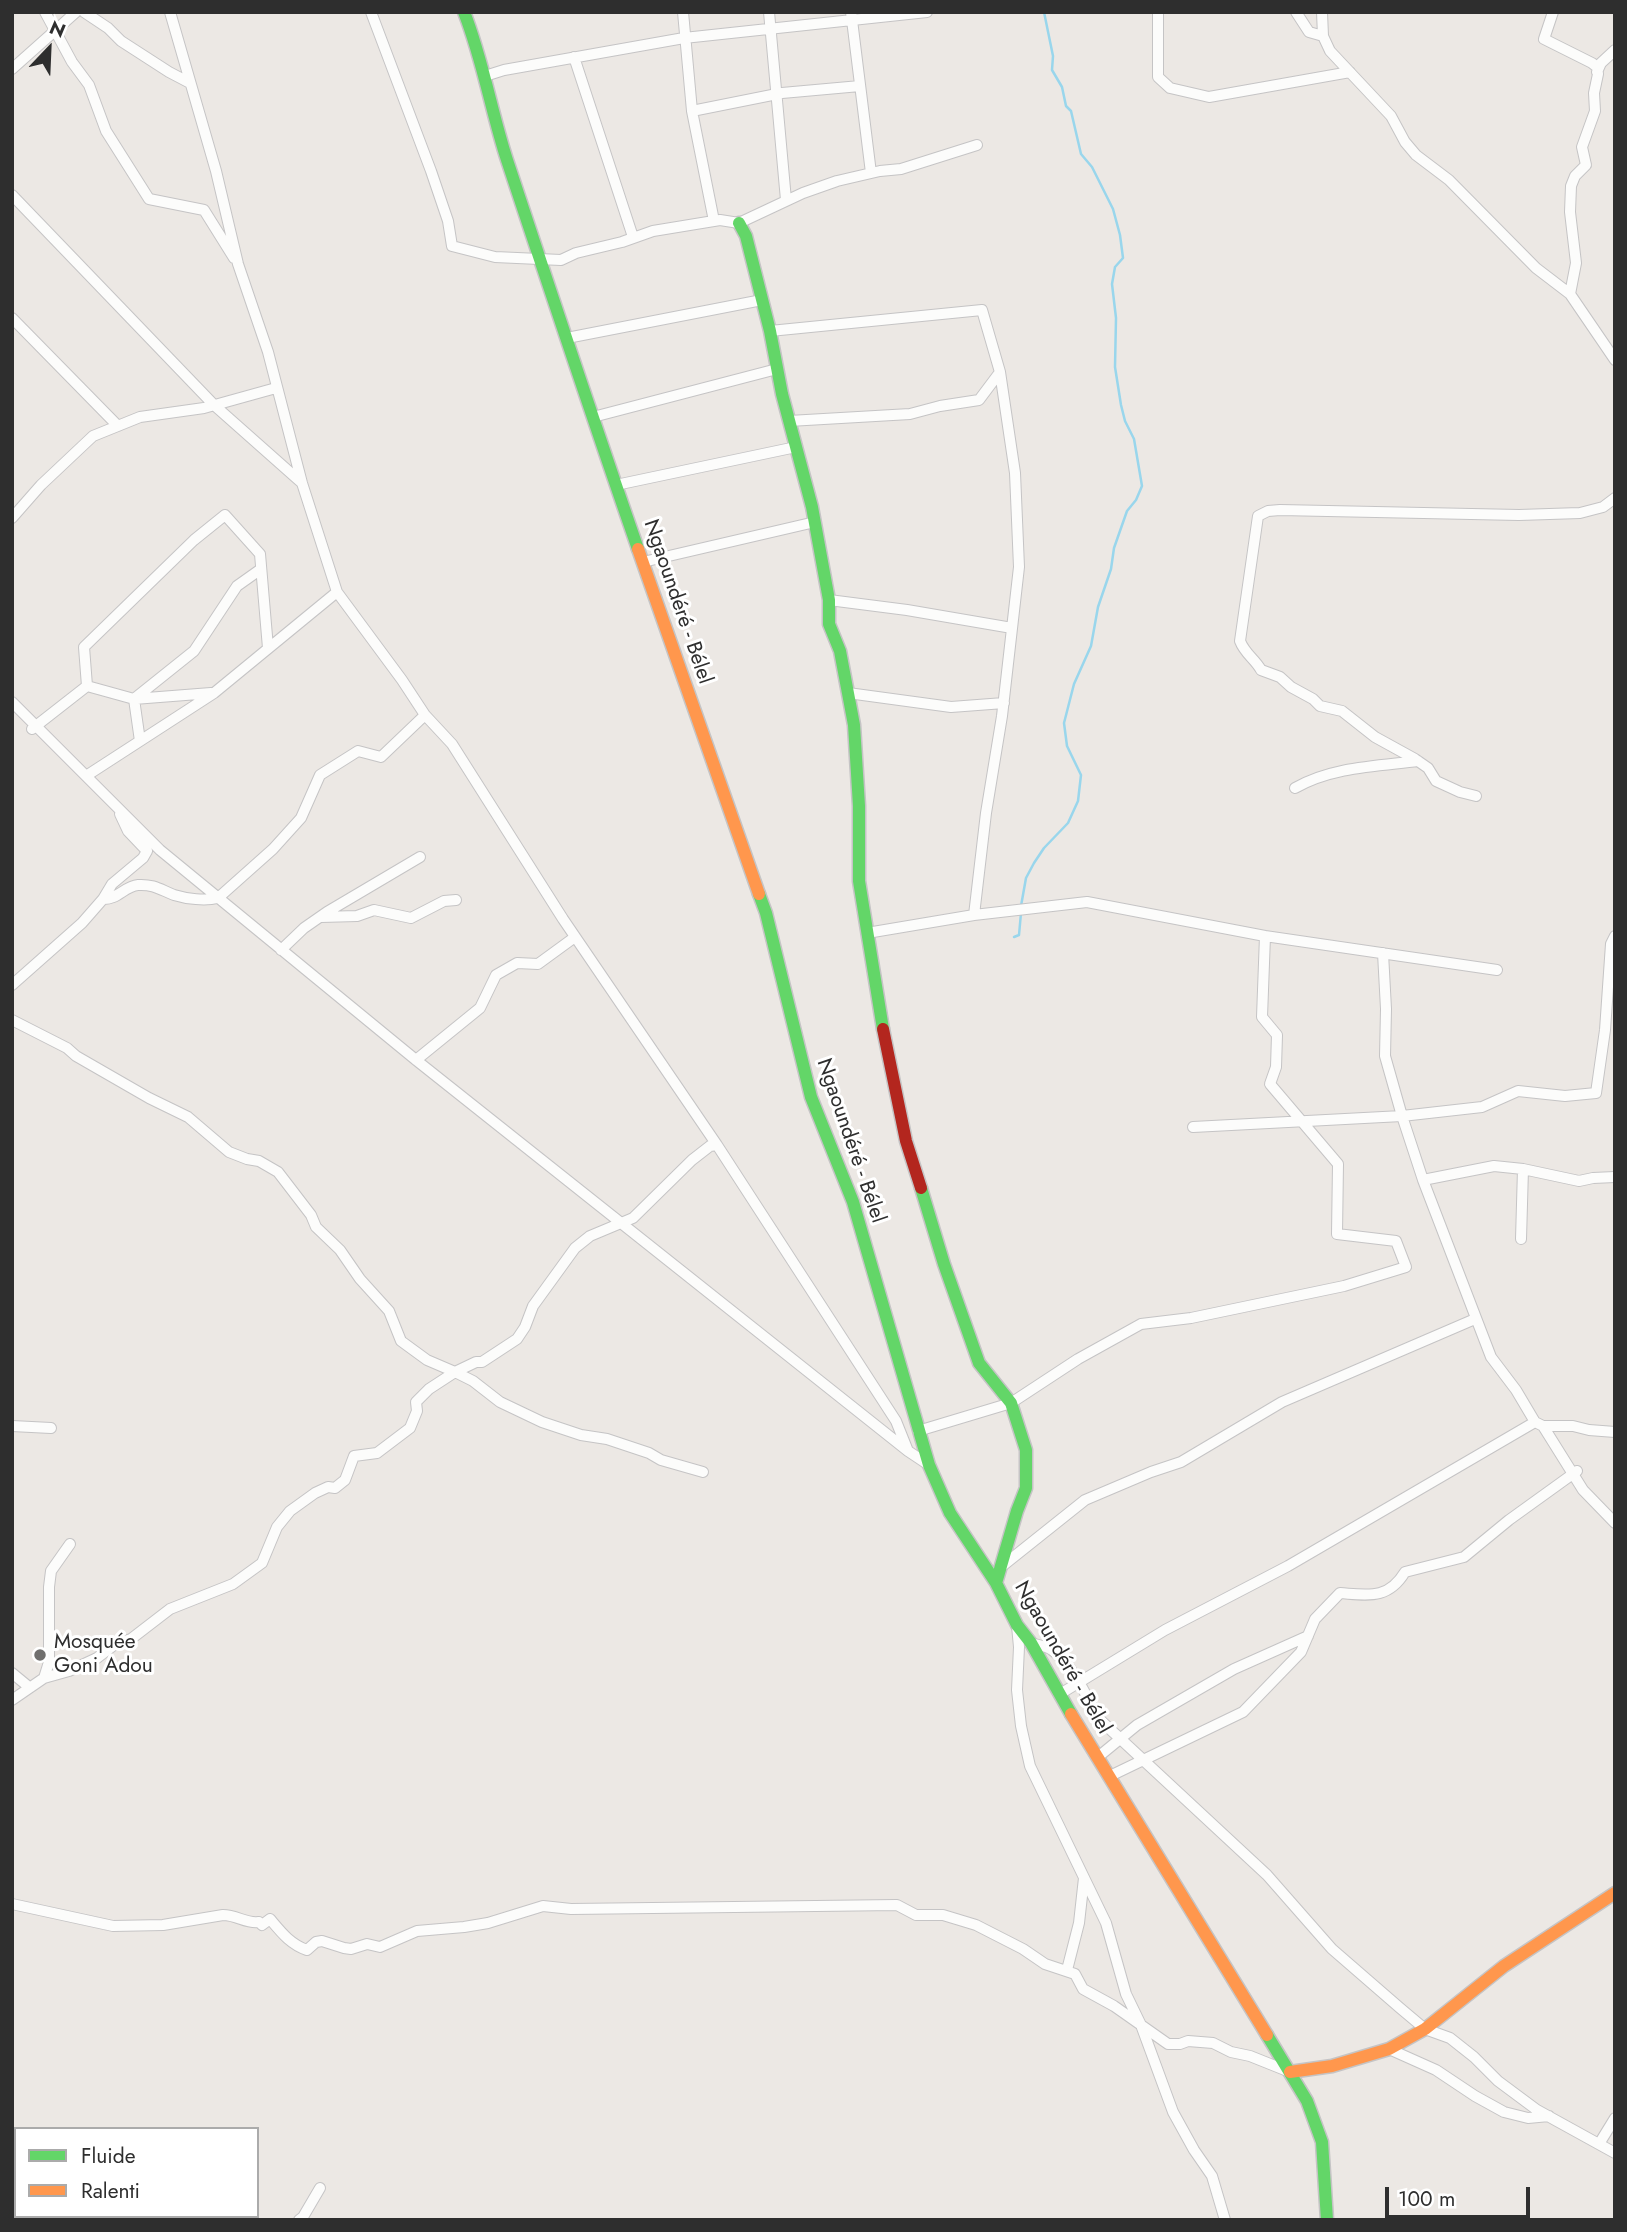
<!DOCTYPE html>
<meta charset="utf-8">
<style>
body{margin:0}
#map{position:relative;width:1627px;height:2232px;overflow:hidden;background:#ece8e4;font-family:Jost,sans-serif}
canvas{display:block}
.frame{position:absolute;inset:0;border:14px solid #2e2e2e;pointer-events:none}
.legend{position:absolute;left:14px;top:2127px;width:245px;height:91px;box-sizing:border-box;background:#fff;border:2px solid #ababab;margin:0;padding:9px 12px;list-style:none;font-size:21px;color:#2e2e2e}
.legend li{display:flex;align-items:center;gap:14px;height:35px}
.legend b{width:35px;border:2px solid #ababab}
.north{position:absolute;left:14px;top:14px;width:70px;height:70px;-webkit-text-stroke:5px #fff;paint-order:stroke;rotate:23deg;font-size:19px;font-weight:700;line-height:28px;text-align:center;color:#2e2e2e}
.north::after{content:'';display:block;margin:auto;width:24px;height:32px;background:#2e2e2e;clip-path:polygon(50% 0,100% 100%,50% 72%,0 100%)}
.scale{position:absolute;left:1385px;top:2187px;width:145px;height:32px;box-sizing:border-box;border:4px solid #2e2e2e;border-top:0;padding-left:9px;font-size:21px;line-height:24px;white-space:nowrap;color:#2e2e2e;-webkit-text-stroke:5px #fff;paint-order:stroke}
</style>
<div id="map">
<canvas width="1627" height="2232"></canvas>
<div class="frame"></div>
<ul class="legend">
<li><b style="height:9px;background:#63d668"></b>Fluide</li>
<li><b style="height:9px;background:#ff974d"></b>Ralenti</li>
</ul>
<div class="north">N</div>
<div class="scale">100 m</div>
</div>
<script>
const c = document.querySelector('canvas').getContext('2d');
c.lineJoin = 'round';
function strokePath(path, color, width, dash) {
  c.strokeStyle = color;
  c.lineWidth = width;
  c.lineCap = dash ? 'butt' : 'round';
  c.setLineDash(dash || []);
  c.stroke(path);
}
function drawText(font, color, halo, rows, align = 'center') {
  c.font = font + ' Jost,sans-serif';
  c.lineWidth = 6;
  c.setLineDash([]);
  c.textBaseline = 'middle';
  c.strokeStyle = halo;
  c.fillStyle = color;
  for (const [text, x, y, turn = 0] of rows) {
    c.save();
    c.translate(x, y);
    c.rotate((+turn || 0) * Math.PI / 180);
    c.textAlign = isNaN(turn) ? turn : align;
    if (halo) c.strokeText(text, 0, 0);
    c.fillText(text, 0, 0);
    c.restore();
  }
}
const stream = new Path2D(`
 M 1021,906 L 1026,878 L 1034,863 L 1044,848 L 1068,823 L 1078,801 L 1081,775 L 1067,746 L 1064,723 L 1074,684 L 1091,646 L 1098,607 L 1111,569 L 1114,548 L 1127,511 L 1136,500 L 1142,486 L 1134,439 L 1125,421 L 1121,405 L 1115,367 L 1116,318 L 1112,284 L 1115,267 L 1123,258 L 1120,235 L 1113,209 L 1092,167 L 1081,154 L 1071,111 L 1066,106 L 1062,87 L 1052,70 L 1053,56 L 1044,12
 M 1014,937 L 1019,935 L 1021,913`);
const street = new Path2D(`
 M 45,12 L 72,62 L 89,85 L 106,131 L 149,199 L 204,210 L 234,258
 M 84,12 L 108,28 L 121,41 L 169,72 L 190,83
 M 371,12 L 431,171 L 448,221 L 452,246 L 495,257 L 561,260 L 576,253 L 622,242 L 653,231 L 720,220 L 739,223 L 803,193 L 837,181 L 880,171 L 901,169 L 977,145
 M 683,12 L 692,111 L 714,221
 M 769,12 L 786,200
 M 851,12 L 871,173
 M 1158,12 L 1158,77 L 1170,88 L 1209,97 L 1350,72
 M 1296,12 L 1309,32 L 1323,36
 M 1322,12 L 1323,36 L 1330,51 L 1391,116 L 1405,142 L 1416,155 L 1449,180 L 1536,268 L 1570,294 L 1615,360
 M 1553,12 L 1544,39 L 1592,63 L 1597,67 L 1598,74 L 1594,93 L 1595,111 L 1582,147 L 1586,165 L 1575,176 L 1571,186 L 1570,212 L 1576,263 L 1570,294
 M 574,57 L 633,237
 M 12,69 L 76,12
 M 1597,72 L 1601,63 L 1615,50
 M 485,76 L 504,70 L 684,38 L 927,12
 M 692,111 L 782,93 L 860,86
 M 12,195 L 214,405 L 302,483
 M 12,318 L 118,426
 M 770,331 L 982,310 L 1000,372 L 1015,473 L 1019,567 L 1002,716 L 986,813 L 974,915
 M 567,338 L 762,300
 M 593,417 L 777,369
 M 789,421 L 910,414 L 940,406 L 979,400 L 1000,372
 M 616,485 L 796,447
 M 12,518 L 41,485 L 93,436 L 140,417 L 204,408 L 276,388
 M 643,562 L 815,522
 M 337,592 L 402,680 L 425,715 L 452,744 L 563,919 L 717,1145 L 896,1421 L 908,1451
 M 829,600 L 907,610 L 1012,628
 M 87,686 L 134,699 L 211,693
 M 848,693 L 951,707 L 1004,703
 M 12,702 L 160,850 L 416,1060 L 908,1451 L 929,1465
 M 32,729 L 87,686 L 84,647 L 194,540 L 225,515 L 260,554 L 268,648
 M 140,741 L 134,699 L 194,651 L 237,586 L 261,569
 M 86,776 L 214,693 L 337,592 L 302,483 L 268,352 L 238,264 L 216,171 L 170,12
 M 1295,788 C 1331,767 1377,766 1418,761
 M 1476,796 L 1460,792 L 1436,781 L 1428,768 L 1415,759 L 1375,737 L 1342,711 L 1320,706 L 1313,699 L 1291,687 L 1280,677 L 1261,670 C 1255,659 1245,654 1240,641 L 1258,516 L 1268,511 L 1280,510 L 1519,515 L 1580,513 L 1603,507 L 1615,498
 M 103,899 C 117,900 125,886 138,885 C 154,884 161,890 174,895 C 187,899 205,901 218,898 L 273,849 L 301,818 L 320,775 L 358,751 L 381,757 L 425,715
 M 321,917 L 357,916 L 374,910 L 411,918 L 444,901 L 456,900
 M 867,933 L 974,915 L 1087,902 L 1265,936
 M 281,950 L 304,928 L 327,912 L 420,857
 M 1383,953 L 1386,1009 L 1385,1056 L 1402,1116 L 1423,1180 L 1491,1357 L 1516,1390 L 1535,1422 L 1543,1426 L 1573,1426 L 1589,1430 L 1615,1432
 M 12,985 L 82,923 L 103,899 L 112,884 L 143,858 L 147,851 L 128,831 L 120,814
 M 12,1020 L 67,1048 L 76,1056 L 149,1098 L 188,1117 L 229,1152 L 247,1159 L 259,1161 L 278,1172 L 311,1215 L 316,1227 L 340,1250 L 360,1279 L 389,1311 L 401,1341 L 427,1360 L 455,1372 L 476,1362 L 482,1362 L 517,1339 L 525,1327 L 533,1306 L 575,1248 L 590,1236 L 633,1218 L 692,1160 L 710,1146 L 717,1145
 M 416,1060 L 480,1008 L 496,975 L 517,963 L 538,964 L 575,937
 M 1193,1127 L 1402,1116 L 1482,1107 L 1518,1091 L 1565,1096 L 1596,1093 L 1605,1030 L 1611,944 L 1615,936
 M 1423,1180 L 1494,1166 L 1523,1169
 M 1521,1239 L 1523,1169 L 1579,1181 L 1593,1178 L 1615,1177
 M 12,1426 L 51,1428
 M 1543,1426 L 1583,1490 L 1615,1523
 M 918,1431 L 1011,1403 L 1078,1359 L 1141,1324 L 1191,1318 L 1344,1286 L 1406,1267 L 1396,1241 L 1337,1234 L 1338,1164 L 1270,1084 L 1276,1067 L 1277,1035 L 1262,1017 L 1265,936 L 1497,970
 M 1001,1567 L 1085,1500 L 1151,1472 L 1181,1462 L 1282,1402 L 1475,1319
 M 1017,1626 L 1019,1647 L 1017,1690 L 1021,1726 L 1030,1766 L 1106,1923 L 1126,1994 L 1141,2025 L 1173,2112 L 1194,2150 L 1212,2176 L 1225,2220
 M 1031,1643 C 1037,1645 1046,1646 1052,1650 C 1073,1665 1086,1695 1098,1718 L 1267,1875 L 1332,1949 L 1400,2008 L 1425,2029 L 1450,2038 L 1474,2057 L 1498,2081 L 1537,2110 L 1615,2153
 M 12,1673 L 29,1687
 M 44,1678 L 49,1662 L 49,1587 L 51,1571 L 70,1544
 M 1060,1694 L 1165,1630 L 1288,1566 L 1535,1422
 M 12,1700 L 44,1678 L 69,1671 L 97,1658 L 114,1645 L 131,1639 L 170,1609 L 233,1584 L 262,1563 L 277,1527 L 290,1511 L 315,1493 L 328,1487 L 335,1488 L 345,1480 L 354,1456 L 377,1453 L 410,1428 L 417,1411 L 416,1402 L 429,1389 L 455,1372 L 473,1381 L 500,1402 L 542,1422 L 581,1435 L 607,1439 L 649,1453 L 661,1460 L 703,1472
 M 1098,1757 L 1137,1725 L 1234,1669 L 1308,1636
 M 1110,1776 L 1243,1712 L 1301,1652 L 1315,1619 L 1340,1593 C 1368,1595 1388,1600 1405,1572 L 1464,1557 L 1509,1520 L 1577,1471
 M 12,1904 L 113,1926 L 163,1925 L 223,1915 C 237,1915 246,1924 259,1922 L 262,1925 L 270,1919 C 281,1932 290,1944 307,1950 L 316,1942 L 322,1941 L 344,1948 L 351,1949 L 367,1944 L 380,1947 L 417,1931 L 464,1927 L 488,1923 L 543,1906 L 571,1909 L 897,1905 L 916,1915 L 943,1915 L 976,1925 L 1023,1949 L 1045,1964 L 1075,1974 L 1083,1989 L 1114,2006 L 1168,2044 L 1180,2044 L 1188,2041 L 1213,2043 L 1231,2052 L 1250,2056 L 1290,2072
 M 1067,1970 L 1079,1923 L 1084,1878
 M 1389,2049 L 1436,2070 L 1475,2096 L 1504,2112 L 1528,2118 L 1549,2116
 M 1599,2144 L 1615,2118
 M 299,2220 L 303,2217 L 320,2188`);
const fast = new Path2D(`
 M 464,12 C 483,60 491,111 507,160 C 550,290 593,420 638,549
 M 739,223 L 746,236 L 770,331 L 782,394 L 812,507 L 829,600 L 829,624 L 840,651 L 854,725 L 859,806 L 859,881 L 883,1029
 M 759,894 L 766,913 L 811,1097 L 853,1202 L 929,1465 L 950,1513 L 996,1583 L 1017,1625 L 1031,1643 L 1071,1714
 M 921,1188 L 944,1264 L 979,1363 L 1011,1403 L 1026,1450 L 1026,1488 L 1017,1511 L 996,1583
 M 1267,2035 L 1307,2101 L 1322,2142 L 1327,2220`);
const slow = new Path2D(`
 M 638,549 L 759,894
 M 1071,1714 L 1267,2035
 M 1290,2072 L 1332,2066 L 1389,2049 L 1425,2029 L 1504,1966 L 1615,1893`);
const jam = new Path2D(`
 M 883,1029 L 906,1141 L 921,1188`);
const markers = [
 [40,1655,7,"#706f6e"]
];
const streetNames = [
 ["Ngaoundéré - Bélel",677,602,71],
 ["Ngaoundéré - Bélel",850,1141,71],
 ["Ngaoundéré - Bélel",1062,1658,60]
];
const poiNames = [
 ["Mosquée",54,1643],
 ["Goni Adou",54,1667]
];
strokePath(stream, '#99d6ec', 2.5);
strokePath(street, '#c5c4c5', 12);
strokePath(fast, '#c5c4c5', 15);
strokePath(slow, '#c5c4c5', 15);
strokePath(jam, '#c5c4c5', 15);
strokePath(street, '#fcfcfb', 10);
strokePath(fast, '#63d668', 12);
strokePath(slow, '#ff974d', 12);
strokePath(jam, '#b3261e', 12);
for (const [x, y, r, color] of markers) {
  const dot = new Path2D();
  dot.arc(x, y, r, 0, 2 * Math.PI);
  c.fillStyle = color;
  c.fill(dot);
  strokePath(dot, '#fff', 2.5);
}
drawText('21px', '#2e2e2e', '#fff', streetNames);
drawText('21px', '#2e2e2e', '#fff', poiNames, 'left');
</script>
